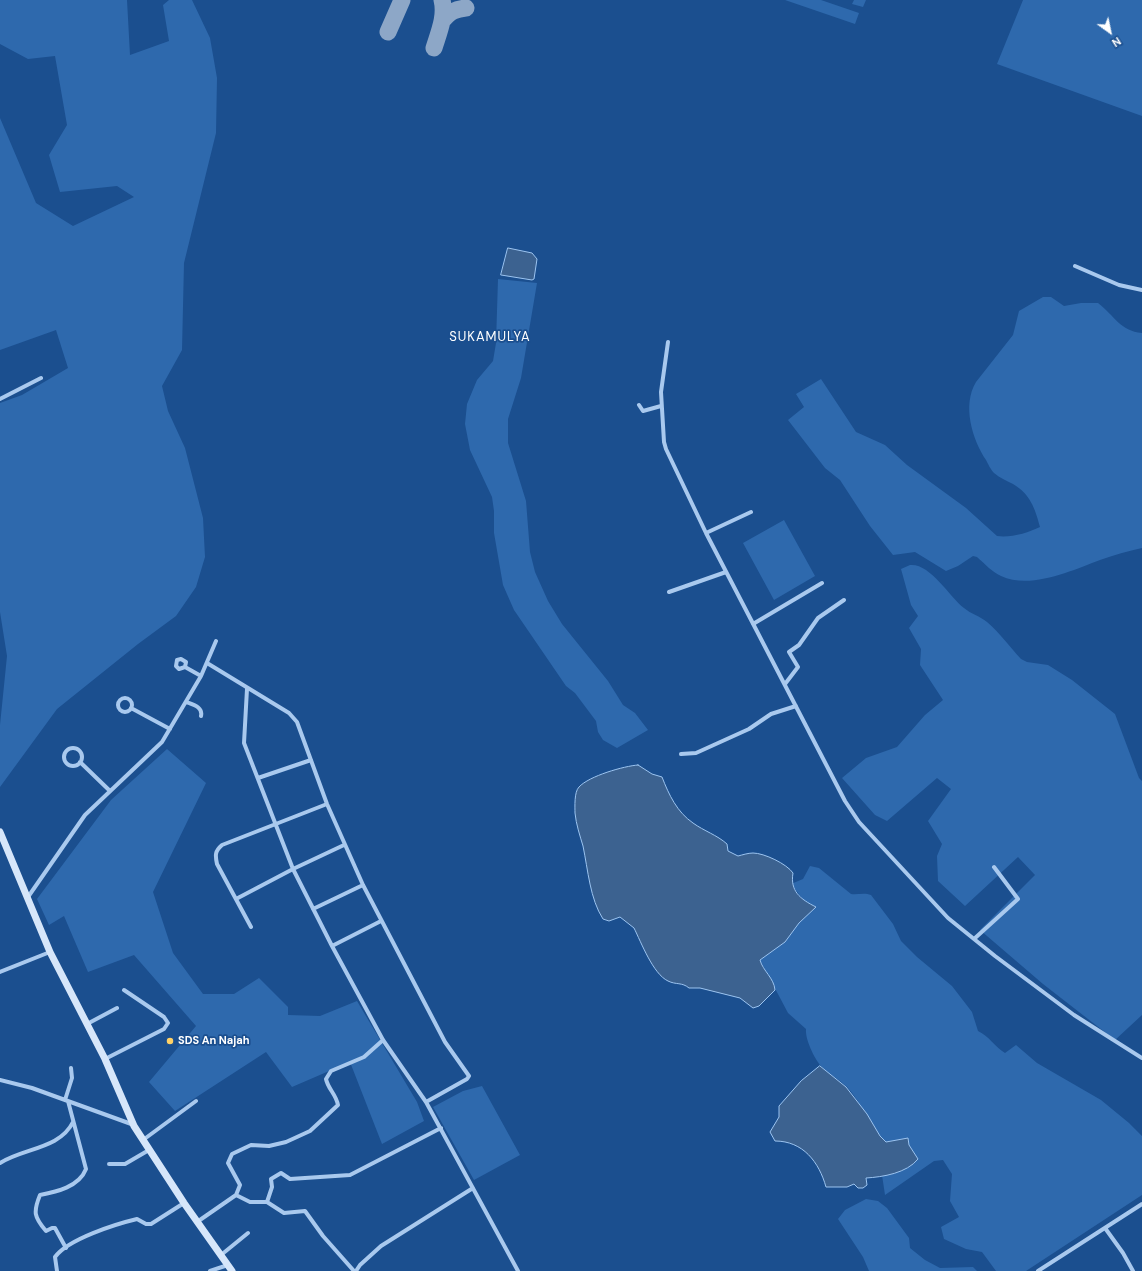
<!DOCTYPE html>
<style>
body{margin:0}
#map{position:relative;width:1142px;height:1271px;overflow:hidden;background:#1b4f8f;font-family:"DM Sans",sans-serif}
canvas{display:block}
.north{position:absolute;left:1090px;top:12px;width:40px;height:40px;-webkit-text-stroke:3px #1b4f8f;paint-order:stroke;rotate:147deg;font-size:11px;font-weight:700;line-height:16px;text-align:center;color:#fff}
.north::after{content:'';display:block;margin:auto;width:14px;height:18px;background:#fff;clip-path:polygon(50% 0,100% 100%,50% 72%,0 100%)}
</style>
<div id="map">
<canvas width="1142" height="1271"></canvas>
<div class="north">N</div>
</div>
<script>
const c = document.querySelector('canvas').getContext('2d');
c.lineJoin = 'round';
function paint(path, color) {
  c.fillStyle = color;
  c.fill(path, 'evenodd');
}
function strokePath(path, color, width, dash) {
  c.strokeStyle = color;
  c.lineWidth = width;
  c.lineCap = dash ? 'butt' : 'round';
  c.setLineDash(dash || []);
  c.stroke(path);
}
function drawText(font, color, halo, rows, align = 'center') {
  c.font = font + ' "DM Sans",sans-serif';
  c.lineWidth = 3.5;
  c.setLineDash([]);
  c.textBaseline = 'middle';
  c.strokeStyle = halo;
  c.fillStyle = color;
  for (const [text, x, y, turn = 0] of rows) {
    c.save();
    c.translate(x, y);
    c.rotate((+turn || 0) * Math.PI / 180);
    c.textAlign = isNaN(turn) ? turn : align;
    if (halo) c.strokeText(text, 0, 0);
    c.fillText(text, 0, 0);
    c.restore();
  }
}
const green = new Path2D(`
 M 0,0 L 127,0 L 130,55 L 169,41 L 163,5 L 169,0 L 192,0 L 210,38 L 217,78 L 216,133 L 184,263 L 182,350 L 162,386 L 168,411 L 185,448 L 203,518 L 205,557 L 196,587 L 176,616 L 138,644 L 57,709 L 0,787 L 0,725 L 7,656 L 0,612 L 0,403 L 22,395 L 68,368 L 56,330 L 0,350 L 0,118 L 36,203 L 73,226 L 134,197 L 117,186 L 60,192 L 49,155 L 67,125 L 55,56 L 28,59 L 0,44 Z
 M 785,0 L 821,0 L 859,13 L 855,24 Z
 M 854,0 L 866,0 L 863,7 L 852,4 Z
 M 1023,0 L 1142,0 L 1142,116 L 997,64 Z
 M 498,279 L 537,283 L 521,378 L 508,419 L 508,443 L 526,501 L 530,552 L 535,572 L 548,601 L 562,624 L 608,681 L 623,705 L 635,713 L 648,730 L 617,748 L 603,740 L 598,732 L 596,721 L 575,693 L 566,686 L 514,610 L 503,585 L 494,533 L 494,511 L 492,497 L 470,450 L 465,424 L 467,404 L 477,380 L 493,361 L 496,343 Z
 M 1043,297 L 1051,297 L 1064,306 L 1081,303 L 1098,303 C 1115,316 1120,331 1142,333 L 1142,548 C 1128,551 1114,555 1100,560 C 1073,570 1031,590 1001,576 C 992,572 985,564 977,557 L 973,556 L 958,566 L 946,571 L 915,552 L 893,555 L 870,526 L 840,480 L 825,468 L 788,420 L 804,407 L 796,394 L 821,379 L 856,432 L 885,445 L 907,465 L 966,508 L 997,536 C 1010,538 1028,533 1040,527 C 1035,508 1030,494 1013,484 C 1007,481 1000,478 994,473 C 991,470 988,464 986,460 C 972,439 962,405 976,382 L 1013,335 L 1019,311 Z
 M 784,520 L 815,576 L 774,600 L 743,543 Z
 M 910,565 C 930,563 949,596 964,608 C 971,614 980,616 987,622 C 1000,633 1010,647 1021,659 L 1027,662 L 1048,665 L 1072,680 L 1115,714 L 1139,778 L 1142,781 L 1142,1015 L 1115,1040 L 1043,984 L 980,930 L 1035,875 L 1018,857 L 965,906 L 938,881 L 937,856 L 942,844 L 928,821 L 951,789 L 937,778 L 887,821 L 875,815 L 842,778 L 866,758 L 897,747 L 925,715 L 943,700 L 920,665 L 921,649 L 909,628 L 918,616 L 911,605 L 901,569 Z
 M 167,749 L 206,783 L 153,892 L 173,953 L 203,994 L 234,994 L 259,978 L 288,1007 L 288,1015 L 320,1016 L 357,1001 L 417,1102 L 424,1121 L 382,1144 L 350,1062 L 292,1087 L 266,1052 L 175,1111 L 149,1082 L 196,1026 L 134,955 L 88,972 L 64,916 L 49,925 L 37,899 L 111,800 Z
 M 810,866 L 819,868 L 851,894 C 858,895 864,892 871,895 L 893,924 L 901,941 L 917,957 L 952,986 L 972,1012 L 978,1031 C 989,1036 995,1047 1005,1053 L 1016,1045 L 1037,1063 L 1101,1100 L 1129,1123 L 1142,1136 L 1142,1195 L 1026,1271 L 996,1271 L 982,1252 L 966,1249 L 944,1239 L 941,1227 L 959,1217 L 950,1201 L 952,1174 L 943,1160 L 934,1161 L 885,1195 L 882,1175 L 894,1173 L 918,1159 L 909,1145 L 908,1138 L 886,1142 C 870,1127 862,1103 847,1087 C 839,1079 828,1074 821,1066 C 814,1058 805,1039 806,1029 L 788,1013 L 760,960 L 785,942 L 799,923 L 815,907 L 805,902 L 791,884 L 803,879 Z
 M 482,1086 L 520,1155 L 474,1180 L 433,1107 L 463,1091 Z
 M 866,1199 L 878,1201 L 887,1208 L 909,1238 L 910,1248 L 925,1260 L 940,1268 L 973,1267 L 977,1271 L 869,1271 L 863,1257 L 838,1219 L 845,1210 Z`);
const water = new Path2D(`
 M 508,248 L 532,253 L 537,259 L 534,279 L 532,280 L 501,275 Z
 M 638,765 L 652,774 L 662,777 C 669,795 677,812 693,823 C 704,831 717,835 727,844 L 728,851 L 738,856 C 742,855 748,853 753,853 C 764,853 787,864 793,873 C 790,891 800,899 816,907 L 799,923 L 785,942 L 760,960 C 763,971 774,978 775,990 L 759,1006 L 753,1008 L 740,998 L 700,988 L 689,988 C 682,982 676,985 668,981 C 653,974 641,942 634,928 L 620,917 L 609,921 L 603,919 C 590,899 588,870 583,846 C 580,836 576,824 575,813 C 575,807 574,792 579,787 C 589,776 624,766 638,765 Z
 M 820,1066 L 846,1087 L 867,1114 L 880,1136 L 886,1142 L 908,1138 L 909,1145 L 918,1159 C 907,1173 883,1177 866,1178 L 867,1185 L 863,1188 L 858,1188 L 854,1184 L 847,1187 L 826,1187 C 819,1162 803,1141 775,1141 L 770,1132 L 779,1117 L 779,1106 L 801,1081 Z`);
const taxiway = new Path2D(`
 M 443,20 C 450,12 455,9 466,8
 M 388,32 L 402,0
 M 434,48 C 439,32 446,16 442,0`);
const minor = new Path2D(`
 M 1075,266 L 1119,285 L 1142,290
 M 668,342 L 661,392 L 664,442 L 666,449 L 706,533 L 845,801 L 859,822 L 948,918 L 995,956 L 1074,1015 L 1142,1058
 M 0,399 L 41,378
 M 639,405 L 643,411 L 661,406
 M 706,533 L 751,512
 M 669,592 L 726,572
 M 753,624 L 822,583
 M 181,659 L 186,662 L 185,667 L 179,669 L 176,666 L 177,660 Z
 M 207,663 L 289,713 L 297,722 L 327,804 L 363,885 L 445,1042 L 469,1076 L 467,1079 L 426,1102
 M 185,667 L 201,676
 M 785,684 L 798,667 L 789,652 L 799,645 L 818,618 L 844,600
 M 247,689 L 244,743 L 293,869 L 332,946 L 383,1040 L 426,1102 L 518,1271
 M118 705a7 7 0 1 1 14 0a7 7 0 1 1-14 0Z
 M 186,702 C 194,705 203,707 201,716
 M 131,708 L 170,729
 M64 757a9 9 0 1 1 18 0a9 9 0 1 1-18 0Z
 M 681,754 L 696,753 L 749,729 L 771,714 L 796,706
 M 80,762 L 109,790
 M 258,778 L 311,760
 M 28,897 L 85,815 L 162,742 L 201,676 L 216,641
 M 236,899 L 293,869 L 344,845
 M 313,909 L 363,885
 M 251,927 L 217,864 C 215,855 215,851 222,845 L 327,804
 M 974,939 L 1018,899 L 994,867
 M 332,946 L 381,921
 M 0,972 L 50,952
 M 87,1024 L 117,1008
 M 105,1059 L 164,1029 L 168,1023 L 164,1017 L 124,990
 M 0,1080 L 32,1088 L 134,1125
 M 65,1100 L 72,1078 L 71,1068
 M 143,1140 L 196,1101
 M 0,1163 C 23,1148 60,1149 73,1122
 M 109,1164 L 125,1164 L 149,1150
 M 236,1195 L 250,1202 L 267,1202 L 284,1213 L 305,1211 L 323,1236 L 354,1271
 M 267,1202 L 272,1187 L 271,1179 L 281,1173 L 290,1179 L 350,1175 L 441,1128
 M 197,1222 L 236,1195 L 240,1185 L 228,1163 L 232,1154 L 251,1145 L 269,1146 L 286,1142 L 310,1131 L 338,1105 C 336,1094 328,1089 326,1079 L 331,1071 L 364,1057 L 383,1040
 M 1105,1228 L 1123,1253 L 1133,1271
 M 66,1248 L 55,1228 L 52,1228 L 46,1231 C 34,1217 33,1212 40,1195 C 56,1192 79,1187 86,1169 L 68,1101
 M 221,1255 L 248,1233
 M 57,1271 L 55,1257 C 68,1239 116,1224 137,1219 L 146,1224 L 151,1224 L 184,1203
 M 210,1271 L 228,1265
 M 356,1271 L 360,1265 L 381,1246 L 473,1188
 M 1038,1271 L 1142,1204`);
const secondary = new Path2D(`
 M 0,832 L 50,952 L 105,1059 L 134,1126 L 184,1203 L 232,1271`);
const markers = [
 [170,1041,4,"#ffd166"]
];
const poiNames = [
 ["SDS An Najah",178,1041]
];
const quarterNames = [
 ["SUKAMULYA",490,338]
];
paint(green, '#2e69ad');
paint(water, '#3c6290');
strokePath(water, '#9cc4f0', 1);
strokePath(taxiway, '#8da7c7', 17);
strokePath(minor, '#a9c9ee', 4);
strokePath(secondary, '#d6e6fa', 7);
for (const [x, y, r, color] of markers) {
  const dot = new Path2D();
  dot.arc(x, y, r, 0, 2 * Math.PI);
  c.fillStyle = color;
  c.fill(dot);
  strokePath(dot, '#1b4f8f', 1.5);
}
drawText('bold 11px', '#fff', '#1b4f8f', poiNames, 'left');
c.letterSpacing = '1px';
drawText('13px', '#fff', '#1b4f8f', quarterNames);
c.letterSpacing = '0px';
</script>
